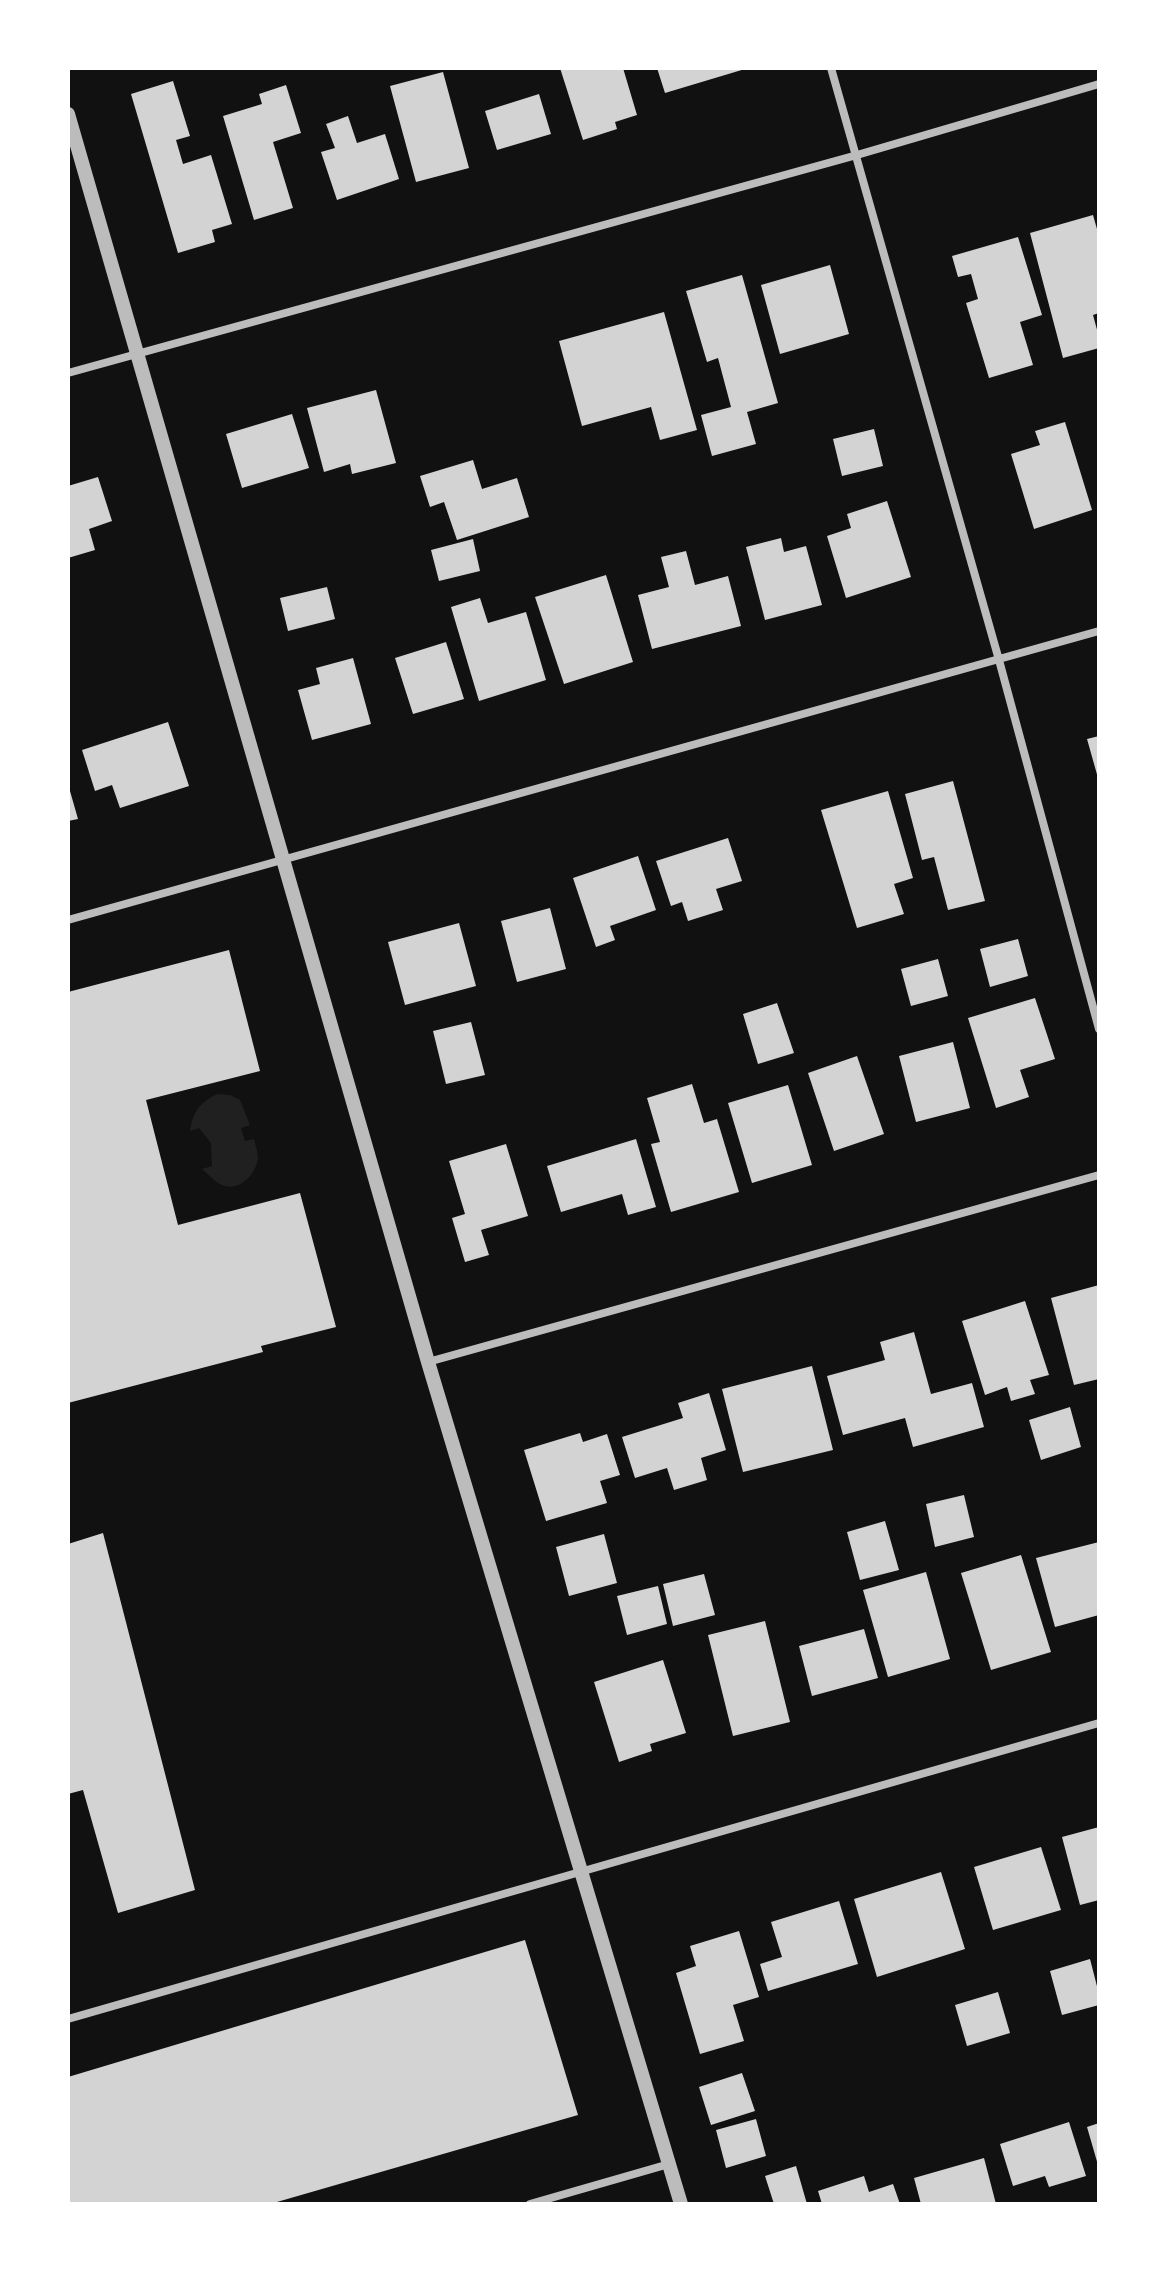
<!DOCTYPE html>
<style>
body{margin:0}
#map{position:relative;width:1167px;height:2272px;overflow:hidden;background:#111;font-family:"Sofia Sans Condensed",sans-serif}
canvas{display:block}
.frame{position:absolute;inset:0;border:70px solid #fff;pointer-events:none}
</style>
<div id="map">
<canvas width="1167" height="2272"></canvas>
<div class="frame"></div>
</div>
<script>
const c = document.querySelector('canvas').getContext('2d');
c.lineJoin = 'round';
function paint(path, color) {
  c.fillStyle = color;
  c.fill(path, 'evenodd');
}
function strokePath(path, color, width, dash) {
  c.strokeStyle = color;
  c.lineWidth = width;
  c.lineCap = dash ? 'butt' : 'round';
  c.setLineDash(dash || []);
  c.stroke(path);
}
const green = new Path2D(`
 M 217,1094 L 230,1095 L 240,1100 L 250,1125 L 241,1128 L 245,1141 L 254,1139 C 255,1144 258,1152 258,1158 C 256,1175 239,1192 222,1185 C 215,1182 208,1174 202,1169 L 212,1166 L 211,1143 L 199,1128 L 190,1131 C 193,1112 199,1103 217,1094 Z`);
const building = new Path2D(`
 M 560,68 L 623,68 L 637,115 L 615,122 L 617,129 L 583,140 Z
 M 657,68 L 745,68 L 745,69 L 665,93 Z
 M 443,72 L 469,168 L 416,182 L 390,86 Z
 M 173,81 L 190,136 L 176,140 L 183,164 L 211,155 L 232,224 L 212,230 L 215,242 L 178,253 L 131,94 Z
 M 286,85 L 301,133 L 273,142 L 293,208 L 254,220 L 223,116 L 262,104 L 259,94 Z
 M 539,94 L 551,134 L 497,150 L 485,111 Z
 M 348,116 L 357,143 L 385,134 L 399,179 L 337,200 L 321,152 L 335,148 L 326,124 Z
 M 1093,215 L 1099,236 L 1099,313 L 1093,315 L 1099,337 L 1099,348 L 1063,358 L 1030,233 Z
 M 1018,237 L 1042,315 L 1020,322 L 1033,365 L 989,378 L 966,303 L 978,299 L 971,274 L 958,277 L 952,256 Z
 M 830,265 L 849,334 L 780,354 L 761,285 Z
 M 742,275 L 778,403 L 747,412 L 756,444 L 712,456 L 701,415 L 731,407 L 718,358 L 707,362 L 686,291 Z
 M 664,312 L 697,430 L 660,440 L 651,407 L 582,426 L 559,341 Z
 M 376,390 L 396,463 L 352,474 L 350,464 L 324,472 L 307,408 Z
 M 292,414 L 309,468 L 242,488 L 226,434 Z
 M 1065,422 L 1092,510 L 1034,529 L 1011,454 L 1040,445 L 1035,431 Z
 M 874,429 L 883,466 L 842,476 L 833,439 Z
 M 473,460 L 482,489 L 517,478 L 529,517 L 457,540 L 444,502 L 430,507 L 420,476 Z
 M 98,477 L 112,521 L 89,529 L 95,550 L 68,558 L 68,486 Z
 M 887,501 L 911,577 L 846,598 L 827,536 L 851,528 L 847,514 Z
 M 781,538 L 784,552 L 806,546 L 822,605 L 765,620 L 746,547 Z
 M 473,539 L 480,571 L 439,581 L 431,550 Z
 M 686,551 L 695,585 L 728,576 L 741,626 L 652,649 L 638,595 L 669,587 L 661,557 Z
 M 606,575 L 633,662 L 564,684 L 535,597 Z
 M 327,587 L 335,619 L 288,631 L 280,598 Z
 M 480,598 L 488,623 L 526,612 L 546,680 L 479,701 L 451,607 Z
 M 446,642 L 464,699 L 413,714 L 395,658 Z
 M 353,658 L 371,724 L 312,740 L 298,690 L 320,684 L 316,668 Z
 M 168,722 L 189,786 L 120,808 L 112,785 L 95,791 L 82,750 Z
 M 1099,736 L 1099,778 L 1098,778 L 1087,739 Z
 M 953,781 L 985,901 L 948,910 L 934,857 L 922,860 L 905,794 Z
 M 68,784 L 78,819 L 68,821 Z
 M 888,791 L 913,878 L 894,884 L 904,914 L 857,928 L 821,810 Z
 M 728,838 L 742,881 L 716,889 L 723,910 L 688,921 L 682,902 L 671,906 L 656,861 Z
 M 638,856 L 656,910 L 610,926 L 615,940 L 596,947 L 573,878 Z
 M 550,908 L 566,969 L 517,982 L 501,921 Z
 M 459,923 L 476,986 L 405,1005 L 388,942 Z
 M 1018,939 L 1028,976 L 990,987 L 980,949 Z
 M 229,950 L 260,1071 L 146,1100 L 178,1225 L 300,1193 L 336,1327 L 261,1346 L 263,1352 L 68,1403 L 68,992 Z
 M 938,959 L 948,996 L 911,1006 L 901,969 Z
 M 1035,998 L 1055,1059 L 1020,1070 L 1029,1097 L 996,1108 L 968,1018 Z
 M 777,1003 L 794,1053 L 758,1064 L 743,1014 Z
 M 471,1022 L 485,1075 L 446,1084 L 433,1031 Z
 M 953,1042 L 970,1108 L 916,1122 L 899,1056 Z
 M 857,1056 L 884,1134 L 834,1151 L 808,1073 Z
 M 692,1084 L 704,1123 L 717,1119 L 739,1192 L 671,1212 L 651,1144 L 660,1142 L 647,1098 Z
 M 788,1085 L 812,1165 L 752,1183 L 728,1103 Z
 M 636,1139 L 656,1207 L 628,1215 L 622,1194 L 561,1212 L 547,1166 Z
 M 506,1144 L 528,1216 L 481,1230 L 489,1255 L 465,1262 L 452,1218 L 465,1214 L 449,1161 Z
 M 1099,1285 L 1099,1379 L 1074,1385 L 1051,1298 Z
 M 1025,1301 L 1049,1375 L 1030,1380 L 1035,1394 L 1011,1401 L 1007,1387 L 985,1395 L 962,1321 Z
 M 914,1332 L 931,1394 L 972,1383 L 984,1427 L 913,1447 L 905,1418 L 843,1435 L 827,1376 L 885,1360 L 880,1342 Z
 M 812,1366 L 833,1450 L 743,1472 L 722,1389 Z
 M 709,1393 L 726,1450 L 701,1458 L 707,1480 L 674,1490 L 667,1468 L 635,1478 L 622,1437 L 683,1418 L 678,1403 Z
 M 1070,1407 L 1081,1447 L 1041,1460 L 1029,1420 Z
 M 580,1433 L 583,1442 L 607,1434 L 620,1475 L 600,1481 L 607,1503 L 546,1521 L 524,1450 Z
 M 964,1495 L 974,1537 L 935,1547 L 926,1504 Z
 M 885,1521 L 899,1570 L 860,1580 L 847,1532 Z
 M 103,1533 L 195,1890 L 118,1913 L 83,1790 L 68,1794 L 68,1544 Z
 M 604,1534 L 617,1583 L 569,1596 L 556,1547 Z
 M 1099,1542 L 1099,1615 L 1055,1627 L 1036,1558 Z
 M 1021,1555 L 1051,1652 L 991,1670 L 961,1573 Z
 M 926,1572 L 950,1659 L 888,1677 L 863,1590 Z
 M 704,1574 L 715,1615 L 673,1626 L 663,1584 Z
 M 658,1586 L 667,1624 L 627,1635 L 617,1596 Z
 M 765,1621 L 790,1722 L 733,1736 L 708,1635 Z
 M 864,1629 L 878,1678 L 812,1696 L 799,1646 Z
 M 663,1660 L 686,1733 L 650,1744 L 652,1751 L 619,1762 L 594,1682 Z
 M 1099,1827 L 1099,1900 L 1080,1905 L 1062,1837 Z
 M 1041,1847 L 1061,1910 L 993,1930 L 974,1867 Z
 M 941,1872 L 965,1949 L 877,1977 L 854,1899 Z
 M 839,1901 L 858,1964 L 768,1991 L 760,1964 L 782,1957 L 771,1922 Z
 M 739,1931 L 759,1997 L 733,2005 L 744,2041 L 700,2054 L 676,1973 L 696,1966 L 690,1946 Z
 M 525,1940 L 578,2115 L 270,2204 L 68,2204 L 68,2077 Z
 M 1090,1959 L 1099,1994 L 1099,2005 L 1062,2015 L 1050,1971 Z
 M 998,1992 L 1010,2033 L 967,2046 L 955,2005 Z
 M 742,2073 L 755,2111 L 711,2125 L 699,2087 Z
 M 756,2119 L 766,2156 L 726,2168 L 716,2130 Z
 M 1069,2122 L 1086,2176 L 1049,2187 L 1045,2176 L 1013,2186 L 1000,2144 Z
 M 1099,2123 L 1099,2165 L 1098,2165 L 1087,2127 Z
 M 984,2158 L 996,2204 L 921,2204 L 914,2178 Z
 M 796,2166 L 807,2204 L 774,2204 L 765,2176 Z
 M 864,2176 L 869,2192 L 893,2184 L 900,2204 L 822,2204 L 818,2191 Z`);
const minor = new Path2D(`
 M 831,68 L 999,660 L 1099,1029
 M 68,373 L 857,155 L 1099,84
 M 68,920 L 1099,631
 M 428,1362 L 1099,1175
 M 68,2019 L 1099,1723
 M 530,2204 L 669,2164`);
const tertiary = new Path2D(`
 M 68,114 L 428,1362 L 681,2204`);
paint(green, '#202020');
paint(building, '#d3d3d3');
strokePath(minor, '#bcbcbc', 8);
strokePath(tertiary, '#bcbcbc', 14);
</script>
